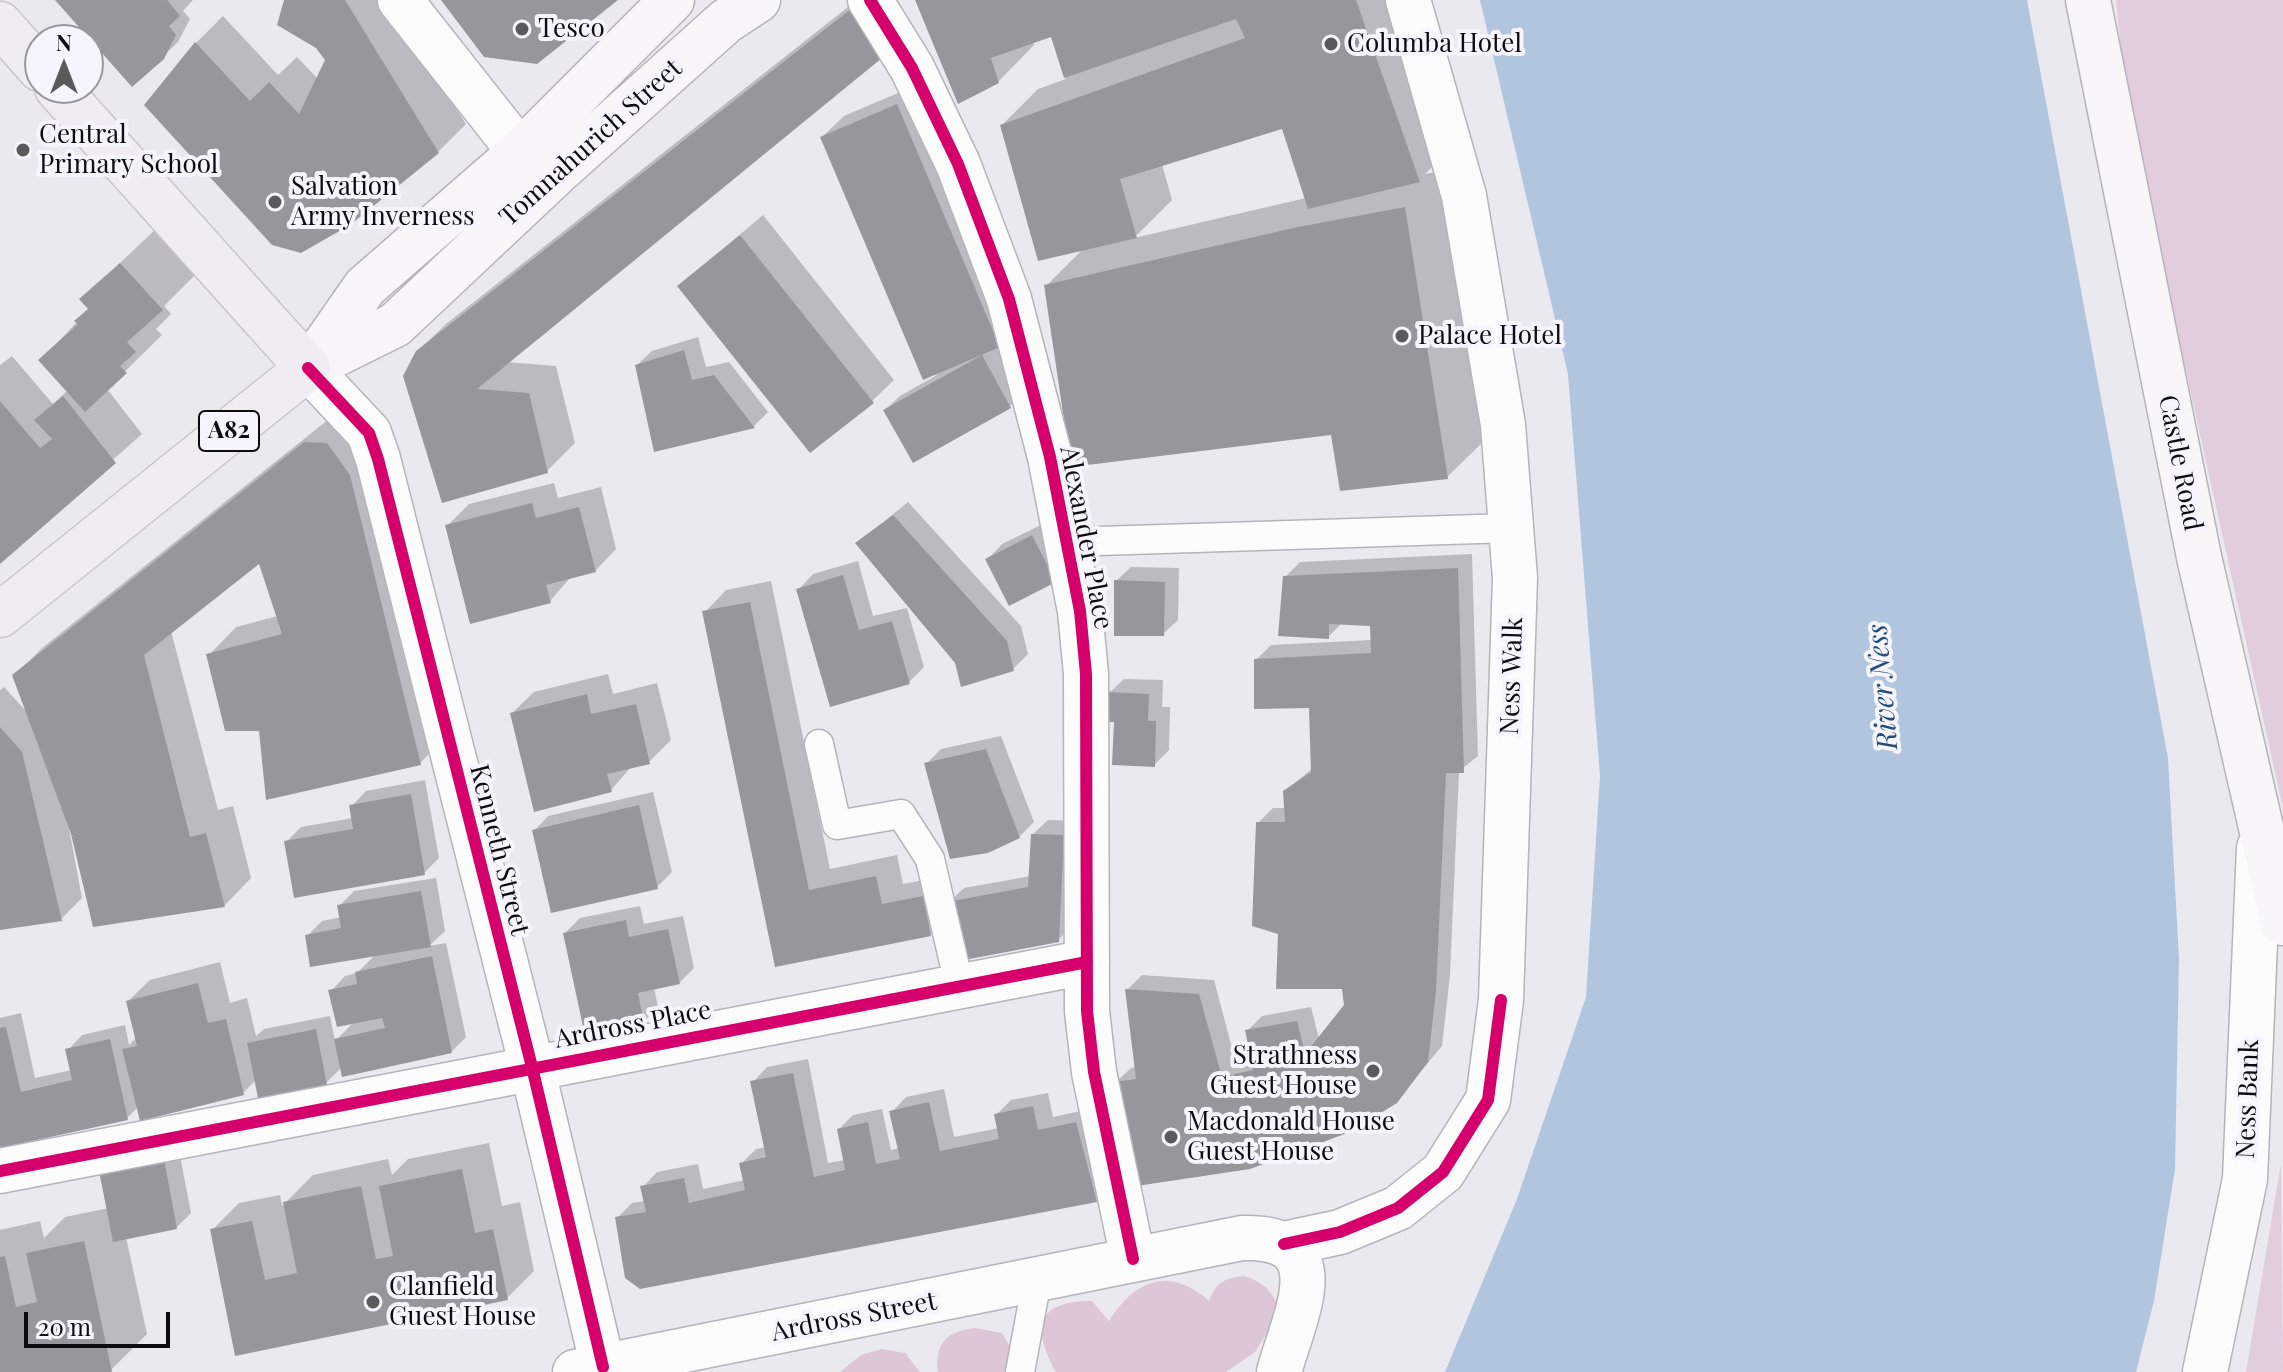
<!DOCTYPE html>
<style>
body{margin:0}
#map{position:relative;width:2283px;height:1372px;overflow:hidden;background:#eae9f0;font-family:"Playfair Display",serif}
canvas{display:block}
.north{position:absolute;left:24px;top:24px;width:80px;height:80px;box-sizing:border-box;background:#f6f4fe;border:2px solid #99979f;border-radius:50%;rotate:0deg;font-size:22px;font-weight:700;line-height:32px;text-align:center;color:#0d0c10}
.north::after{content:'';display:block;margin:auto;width:28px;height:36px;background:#5a595e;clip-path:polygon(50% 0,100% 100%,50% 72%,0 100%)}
.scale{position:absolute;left:24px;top:1312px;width:146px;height:36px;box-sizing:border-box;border:4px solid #0d0c10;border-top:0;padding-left:10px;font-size:24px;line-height:28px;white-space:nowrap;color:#0d0c10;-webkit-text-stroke:6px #f6f4fe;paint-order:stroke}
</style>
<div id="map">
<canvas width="2283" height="1372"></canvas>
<div class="north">N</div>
<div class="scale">20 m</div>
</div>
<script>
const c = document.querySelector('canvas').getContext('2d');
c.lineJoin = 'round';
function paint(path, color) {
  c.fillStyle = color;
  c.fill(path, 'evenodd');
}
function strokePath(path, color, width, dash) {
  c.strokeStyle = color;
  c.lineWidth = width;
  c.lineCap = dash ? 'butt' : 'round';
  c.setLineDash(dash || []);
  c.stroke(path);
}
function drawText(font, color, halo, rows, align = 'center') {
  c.font = font + ' "Playfair Display",serif';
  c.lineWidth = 8;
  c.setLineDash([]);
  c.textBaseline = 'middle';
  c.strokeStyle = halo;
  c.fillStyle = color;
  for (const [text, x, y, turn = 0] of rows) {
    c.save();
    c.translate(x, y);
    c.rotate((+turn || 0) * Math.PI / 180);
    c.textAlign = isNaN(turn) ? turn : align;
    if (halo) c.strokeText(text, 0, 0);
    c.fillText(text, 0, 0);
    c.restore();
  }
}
const green = new Path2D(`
 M 2116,0 L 2283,0 L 2283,808 L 2145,187 L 2122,60 Z
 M 2281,1163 L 2283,1372 L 2246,1372 Z`);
const forest = new Path2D(`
 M 1244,1276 C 1265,1283 1273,1291 1280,1312 L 1255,1352 L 1226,1372 L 1056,1372 C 1032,1328 1035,1301 1092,1301 L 1109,1321 C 1135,1280 1169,1266 1209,1301 C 1216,1282 1225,1278 1244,1276 Z
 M 975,1328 L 1002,1333 L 1012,1350 L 1006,1372 L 938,1372 C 934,1344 947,1331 975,1328 Z
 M 882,1349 L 905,1353 L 920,1372 L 840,1372 L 861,1355 Z`);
const water = new Path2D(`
 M 1480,0 L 2027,0 L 2168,758 L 2179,959 L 2175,1169 L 2154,1301 L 2136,1372 L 1445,1372 L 1517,1199 L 1586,997 L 1600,776 L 1568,374 Z`);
const shadow = new Path2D(`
 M 58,0 L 193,0 L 183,11 L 190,19 L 178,42 L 162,57 Z
 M 286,0 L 389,0 L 466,124 L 438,152 L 147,105 L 196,43 L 223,16 L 278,75 L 297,57 L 318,79 L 328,60 Z
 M 857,0 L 891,0 L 506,362 L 556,366 L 575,443 L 547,471 L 417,352 L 446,324 Z
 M 917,0 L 1404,0 L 1455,144 L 1425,174 L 1441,171 L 1484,441 L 1447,477 L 1333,433 L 1046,286 L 1084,248 L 1002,125 L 1038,89 L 1066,79 L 1052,34 L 1033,41 L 1034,45 L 998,82 ZM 1283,127 L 1306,198 L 1134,238 L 1172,200 L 1162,164 Z
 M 919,84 L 1025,391 L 1010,406 L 913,460 L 885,410 L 900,396 L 937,375 L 822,137 L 844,116 Z
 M 763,215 L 894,380 L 872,401 L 679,286 Z
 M 157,228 L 198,272 L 164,306 L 171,314 L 156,329 L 162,335 L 107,389 L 142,434 L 0,560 L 0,365 L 12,356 L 53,404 L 68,390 L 41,360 L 90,308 L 82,299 Z
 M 698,337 L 706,367 L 729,362 L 768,412 L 754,426 L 656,450 L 637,365 L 652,351 Z
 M 334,415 L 354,416 L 448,735 L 420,763 L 261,729 L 209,655 L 236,627 L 278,616 L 260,561 L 171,631 L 218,810 L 233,806 L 251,878 L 224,906 L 72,834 L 67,818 L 82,898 L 61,919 L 0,928 L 0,690 L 4,687 L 27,712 L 14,676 L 42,648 Z
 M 554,483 L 558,498 L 601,487 L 616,549 L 595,571 L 571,577 L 550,601 L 447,526 L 469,504 Z
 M 908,502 L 1021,626 L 1028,654 L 1013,669 L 957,662 L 858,543 Z
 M 1047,522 L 1055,580 L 988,559 L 1002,544 Z
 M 1472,554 L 1478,756 L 1459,771 L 1450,975 L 1442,1046 L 1396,1101 L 1116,1082 L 1131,1068 L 1137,1067 L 1127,990 L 1142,975 L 1214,980 L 1236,1063 L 1253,1060 L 1247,1031 L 1262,1016 L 1311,1007 L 1319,1039 L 1346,1005 L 1343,986 L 1280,933 L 1258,823 L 1273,808 L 1286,808 L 1285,791 L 1313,768 L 1311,706 L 1256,660 L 1271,645 L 1372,640 L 1372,624 L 1342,623 L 1328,637 L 1285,577 L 1300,562 Z
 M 858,561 L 873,616 L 907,608 L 924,667 L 909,682 L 799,589 L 813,574 Z
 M 1131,567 L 1179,568 L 1178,620 L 1163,634 L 1116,581 Z
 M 771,581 L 830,869 L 897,855 L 903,884 L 944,876 L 950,901 L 964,888 L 1031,876 L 1033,834 L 1048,820 L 1078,821 L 1073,925 L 1058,940 L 951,913 L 930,934 L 777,965 L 705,612 L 726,590 Z
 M 608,674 L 613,694 L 657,683 L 671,740 L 649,762 L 632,766 L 611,790 L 512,713 L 534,692 Z
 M 1124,679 L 1163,680 L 1162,707 L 1170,707 L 1169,750 L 1154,765 L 1116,720 L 1109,693 Z
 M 1001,736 L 1034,822 L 1019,837 L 926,764 L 941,749 Z
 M 425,780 L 439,858 L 424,873 L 286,842 L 301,827 L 353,818 L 352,806 L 366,791 Z
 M 653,792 L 672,872 L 657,887 L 534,831 L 548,816 Z
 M 436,878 L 445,931 L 429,946 L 446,943 L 466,1037 L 451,1052 L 342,1067 L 326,1083 L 256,1080 L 243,1093 L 138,1107 L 127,1118 L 0,1146 L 0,1018 L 21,1013 L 35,1078 L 72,1070 L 68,1050 L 82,1035 L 125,1025 L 129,1045 L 137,1037 L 128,1001 L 150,980 L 220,962 L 230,1003 L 247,998 L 256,1036 L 264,1029 L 330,1016 L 335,1041 L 354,1022 L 331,991 L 345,976 L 357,973 L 376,954 L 307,936 L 322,921 L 341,917 L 339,906 L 354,891 Z
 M 640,906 L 644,924 L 683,916 L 694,968 L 679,983 L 654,988 L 658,1007 L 643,1022 L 565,933 L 580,918 Z
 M 808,1059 L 828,1163 L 845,1160 L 839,1129 L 853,1115 L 882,1109 L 891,1150 L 900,1148 L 892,1112 L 906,1097 L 944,1089 L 954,1137 L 999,1128 L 996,1115 L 1011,1100 L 1048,1093 L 1053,1117 L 1090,1109 L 1111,1185 L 1096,1200 L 640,1287 L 617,1218 L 632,1203 L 645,1201 L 643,1187 L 657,1172 L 698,1164 L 703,1189 L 745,1180 L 741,1164 L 756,1149 L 766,1147 L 753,1082 L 767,1067 Z
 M 489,1143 L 502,1206 L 520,1202 L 534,1271 L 507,1298 L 237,1354 L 212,1230 L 239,1203 L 280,1195 L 282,1206 L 313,1175 L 388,1159 L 392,1175 L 408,1159 Z
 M 178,1145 L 191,1213 L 176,1228 L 126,1237 L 147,1334 L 111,1370 L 0,1372 L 0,1230 L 40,1221 L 44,1238 L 65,1217 L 109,1208 Z`);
const building = new Path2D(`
 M 55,0 L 167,0 L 180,16 L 169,26 L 176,35 L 164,59 L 132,87 Z
 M 284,0 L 345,0 L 439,153 L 350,225 L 301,253 L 272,245 L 144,105 L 195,42 L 250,101 L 269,82 L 299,114 L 325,60 L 316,48 L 277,25 Z
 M 441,0 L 618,0 L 537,64 L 484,57 Z
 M 915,0 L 1356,0 L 1420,182 L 1308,209 L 1282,129 L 1120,179 L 1137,238 L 1038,261 L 1000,125 L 1245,38 L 1236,19 L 1064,78 L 1051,37 L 991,58 L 999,83 L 958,104 Z
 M 852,8 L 882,58 L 477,389 L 529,393 L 548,473 L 442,503 L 403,376 L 416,351 Z
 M 897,104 L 1000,347 L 923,380 L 820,137 Z
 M 1405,207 L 1448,479 L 1340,491 L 1331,435 L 1071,467 L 1044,285 L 1298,227 Z
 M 740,235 L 874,403 L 810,453 L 677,286 Z
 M 120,263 L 163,310 L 127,342 L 136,352 L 120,366 L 127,373 L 85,412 L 38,360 L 78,324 L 74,321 L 88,309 L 79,299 Z
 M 684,350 L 692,380 L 714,375 L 755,428 L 654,452 L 635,365 Z
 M 982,355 L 1011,408 L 913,463 L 883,410 Z
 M 63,396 L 116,463 L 0,564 L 0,401 L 40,448 L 52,439 L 34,420 Z
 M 304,442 L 327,443 L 350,475 L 421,765 L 266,800 L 259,731 L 225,731 L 206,654 L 282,634 L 259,564 L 144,655 L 190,837 L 206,833 L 225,907 L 93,927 L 71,834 L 12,675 Z
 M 532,503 L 536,518 L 579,507 L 596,572 L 546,585 L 551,603 L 470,624 L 445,525 Z
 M 893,515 L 1007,641 L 1014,671 L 961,687 L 955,663 L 855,543 Z
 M 1032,535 L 1056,582 L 1009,606 L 985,559 Z
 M 1458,568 L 1464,773 L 1446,773 L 1436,991 L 1428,1062 L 1397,1103 L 1350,1132 L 1250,1169 L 1130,1187 L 1114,1082 L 1136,1079 L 1125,989 L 1199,994 L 1222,1077 L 1253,1070 L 1245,1030 L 1297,1021 L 1305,1054 L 1344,1005 L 1342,989 L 1276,989 L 1278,934 L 1252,926 L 1256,822 L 1285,822 L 1283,791 L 1311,772 L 1309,708 L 1254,709 L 1254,659 L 1371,653 L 1370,626 L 1329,624 L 1329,639 L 1278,636 L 1283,576 Z
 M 843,575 L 859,630 L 892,621 L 910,684 L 830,707 L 796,589 Z
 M 1114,580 L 1165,582 L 1164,636 L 1114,636 Z
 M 750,602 L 809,890 L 876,876 L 882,904 L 923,896 L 931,936 L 775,967 L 702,611 Z
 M 1107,692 L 1149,694 L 1148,721 L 1156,721 L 1155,767 L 1112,765 L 1114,722 L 1107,722 Z
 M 587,694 L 591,714 L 636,704 L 650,764 L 607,774 L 612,792 L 534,812 L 510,713 Z
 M 0,727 L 22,752 L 62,921 L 0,930 Z
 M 986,749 L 1020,838 L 988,853 L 950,859 L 924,763 Z
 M 411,794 L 425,875 L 294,898 L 284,841 L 353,829 L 349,805 Z
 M 639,805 L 658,889 L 551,913 L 532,830 Z
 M 1031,834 L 1064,835 L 1059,942 L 959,961 L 947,902 L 1028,887 Z
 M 421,891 L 431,947 L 310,967 L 305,935 L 341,928 L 337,905 Z
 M 626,920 L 629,937 L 668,929 L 680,984 L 638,993 L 644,1023 L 585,1036 L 563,933 Z
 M 432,956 L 452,1053 L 342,1077 L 334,1039 L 385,1028 L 382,1018 L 337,1027 L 328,990 L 357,984 L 355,972 Z
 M 198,983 L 208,1023 L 226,1019 L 244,1095 L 140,1121 L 122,1049 L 137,1046 L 126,1001 Z
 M 6,1027 L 21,1092 L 72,1080 L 65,1049 L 110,1039 L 128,1120 L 0,1148 L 0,1028 Z
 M 316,1029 L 327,1085 L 258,1098 L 247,1043 Z
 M 793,1073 L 814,1177 L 845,1170 L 837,1129 L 868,1122 L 876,1164 L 900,1159 L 889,1111 L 929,1102 L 940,1151 L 999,1139 L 994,1114 L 1033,1106 L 1038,1130 L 1076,1122 L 1097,1202 L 640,1289 L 625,1278 L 615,1217 L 646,1212 L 640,1186 L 684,1178 L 689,1203 L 745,1190 L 739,1163 L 766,1157 L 750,1081 Z
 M 164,1159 L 177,1229 L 113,1242 L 99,1171 Z
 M 462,1169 L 475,1233 L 493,1229 L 508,1300 L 235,1356 L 210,1229 L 252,1221 L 265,1280 L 297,1273 L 283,1202 L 361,1186 L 376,1259 L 393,1256 L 379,1186 Z
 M 84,1241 L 112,1372 L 0,1372 L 0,1257 L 5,1256 L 16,1307 L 37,1302 L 26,1253 Z`);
const service = new Path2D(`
 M 1067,542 L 1511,528
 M 819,744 L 837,825 L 901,814 L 930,859 L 959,984
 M 1020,1372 L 1037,1280`);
const minor = new Path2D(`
 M 400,0 L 520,152
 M 870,0 L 912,68 L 958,164 L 1009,299 L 1050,457 L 1080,611 L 1086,674 L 1087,1011 L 1094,1072 L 1133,1259
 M 308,368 L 369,433 L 378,459 L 532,1067 L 603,1367
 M 0,1171 L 1087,962
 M 1284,1244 L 1340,1232 L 1398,1208 L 1443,1172 L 1488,1100 L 1501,1000 L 1515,578 L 1503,425 L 1464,196 L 1408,0
 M 575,1372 L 1242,1238 C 1338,1235 1295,1314 1279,1372
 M 2205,1372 L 2245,1179 L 2259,848`);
const secondary = new Path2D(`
 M 2088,0 L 2199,557 L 2283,923
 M 312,363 L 365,287 L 520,152 L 672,0
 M 308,368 L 395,325 L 562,168 L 726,21 L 758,0`);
const trunk = new Path2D(`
 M 0,24 L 40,69
 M 0,615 L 308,368 L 57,88`);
const cycleway = new Path2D(`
 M 870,0 L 912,68 L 958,164 L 1009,299 L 1050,457 L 1080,611 L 1086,674 L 1087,1011 L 1094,1072 L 1133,1259
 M 308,368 L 369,433 L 378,459 L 532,1067 L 603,1367
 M 0,1171 L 1087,962
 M 1284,1244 L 1340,1232 L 1398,1208 L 1443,1172 L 1488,1100 L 1501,1000`);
const markers = [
 [522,29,8,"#5a595e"],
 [1331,44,8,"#5a595e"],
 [23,150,8,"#5a595e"],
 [275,202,8,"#5a595e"],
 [1402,336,8,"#5a595e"],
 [1373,1071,8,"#5a595e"],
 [1171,1137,8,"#5a595e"],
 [373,1302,8,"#5a595e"]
];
const shields = [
 [229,431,60]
];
const shieldNames = [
 ["A82",229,431]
];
const poiNames = [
 ["Tesco",538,29],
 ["Columba Hotel",1347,44],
 ["Central",39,135],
 ["Primary School",39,165],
 ["Salvation",291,187],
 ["Army Inverness",291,217],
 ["Palace Hotel",1418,336],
 ["Strathness",1357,1056,"right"],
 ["Guest House",1357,1086,"right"],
 ["Macdonald House",1187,1122],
 ["Guest House",1187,1152],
 ["Clanfield",389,1287],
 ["Guest House",389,1317]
];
const streetNames = [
 ["Tomnahurich Street",591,143,-42],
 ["Castle Road",2180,463,79],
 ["Alexander Place",1086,538,79],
 ["Ness Walk",1512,676,-88],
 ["Kenneth Street",499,850,76],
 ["Ardross Place",633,1025,-11],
 ["Ness Bank",2248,1099,-88],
 ["Ardross Street",854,1317,-11]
];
const waterNames = [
 ["River Ness",1883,687,-95]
];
paint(green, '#e2cdde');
paint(forest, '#dcc6d8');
paint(water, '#b1c5df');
paint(shadow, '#0003');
paint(building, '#96969c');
strokePath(service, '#b5b4b9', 31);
strokePath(minor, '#b5b4b9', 47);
strokePath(secondary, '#b5b4b9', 47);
strokePath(trunk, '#c7c6ca', 47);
strokePath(service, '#fcfcfd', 28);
strokePath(minor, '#fcfcfd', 44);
strokePath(secondary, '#f8f6f9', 44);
strokePath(trunk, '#f0ecf4', 44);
strokePath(cycleway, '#d6006c', 12);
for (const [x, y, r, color] of markers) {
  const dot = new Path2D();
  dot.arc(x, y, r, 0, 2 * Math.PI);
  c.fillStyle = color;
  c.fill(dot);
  strokePath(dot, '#f6f4fe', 3);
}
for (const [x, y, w] of shields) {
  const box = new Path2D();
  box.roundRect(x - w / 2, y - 20, w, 40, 6);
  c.fillStyle = '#f6f4fe';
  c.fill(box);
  strokePath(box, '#0d0c10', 2);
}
drawText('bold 24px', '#0d0c10', null, shieldNames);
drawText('26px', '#0d0c10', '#f6f4fe', poiNames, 'left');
drawText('26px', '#0d0c10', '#f6f4fe', streetNames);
drawText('italic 28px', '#244c7a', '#f6f4fe', waterNames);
</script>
